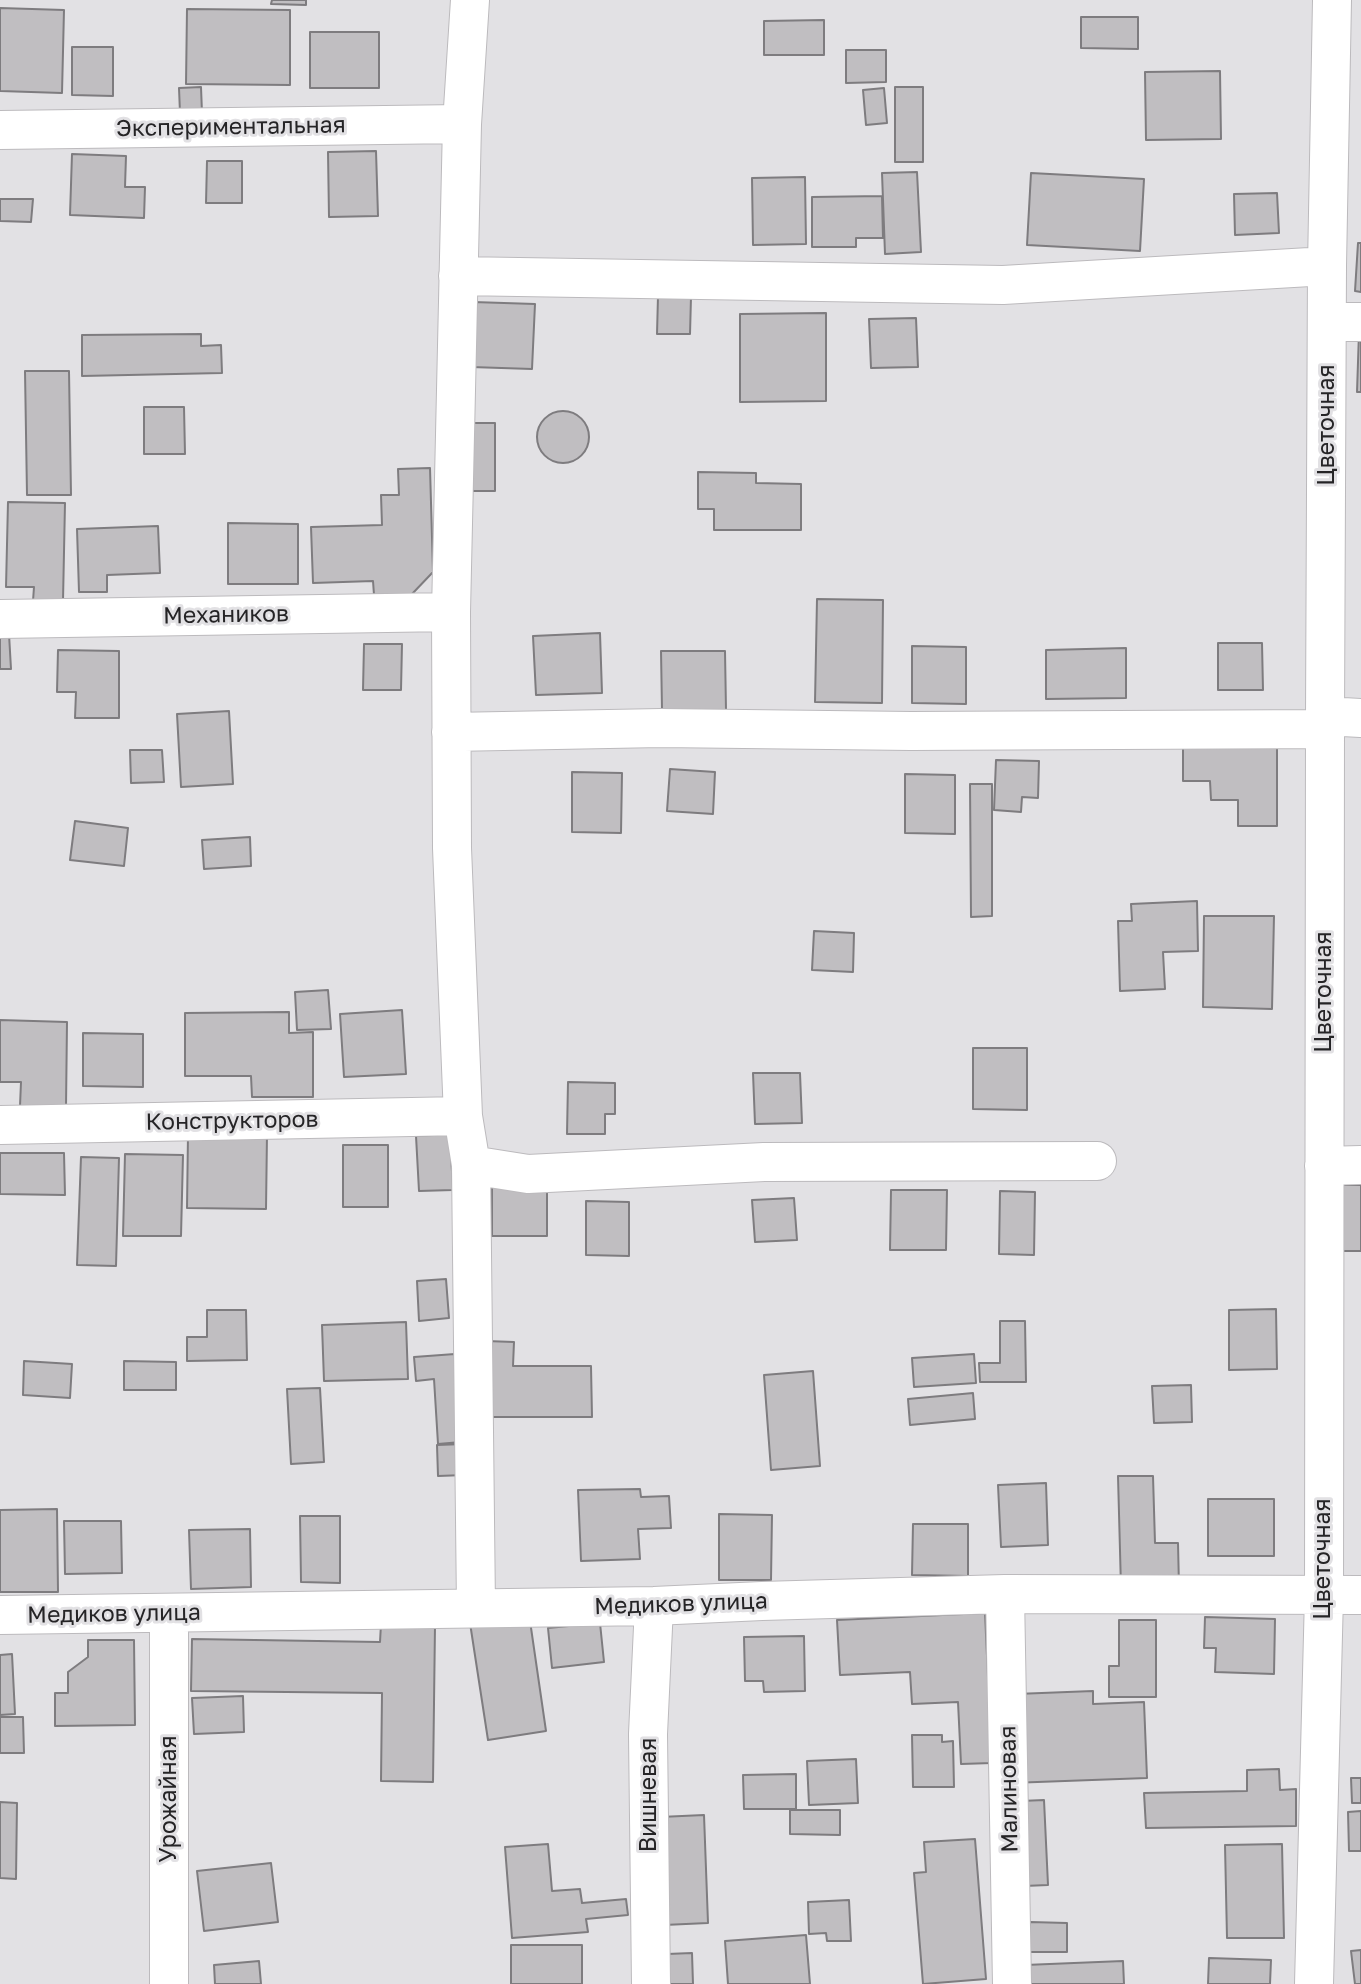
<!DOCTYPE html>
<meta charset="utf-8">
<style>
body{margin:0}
canvas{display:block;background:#e2e1e4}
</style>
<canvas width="1361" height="1984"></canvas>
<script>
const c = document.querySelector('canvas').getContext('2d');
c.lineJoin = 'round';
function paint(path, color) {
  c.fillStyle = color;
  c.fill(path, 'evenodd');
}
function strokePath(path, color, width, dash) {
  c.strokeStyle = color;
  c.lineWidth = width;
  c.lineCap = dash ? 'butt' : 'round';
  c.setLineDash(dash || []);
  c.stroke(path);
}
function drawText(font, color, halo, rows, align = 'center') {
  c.font = font + ' "Golos Text",sans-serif';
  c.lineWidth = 6;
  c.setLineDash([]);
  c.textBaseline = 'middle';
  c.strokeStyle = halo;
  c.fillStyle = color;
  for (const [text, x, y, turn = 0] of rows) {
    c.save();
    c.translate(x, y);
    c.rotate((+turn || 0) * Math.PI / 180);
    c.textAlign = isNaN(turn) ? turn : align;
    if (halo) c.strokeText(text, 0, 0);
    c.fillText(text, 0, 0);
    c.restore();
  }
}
const building = new Path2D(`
 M 272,0 L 306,0 L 306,5 L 271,4 Z
 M 0,8 L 64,10 L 62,93 L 0,91 Z
 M 187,9 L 290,10 L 290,85 L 186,84 Z
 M 1081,17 L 1138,17 L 1138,49 L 1081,48 Z
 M 824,20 L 824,55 L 764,55 L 764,21 Z
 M 310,32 L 379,32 L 379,88 L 310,88 Z
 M 72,47 L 113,47 L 113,96 L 72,95 Z
 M 846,50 L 886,50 L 886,82 L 846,83 Z
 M 1220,71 L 1221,139 L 1146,140 L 1145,72 Z
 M 201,87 L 202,113 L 180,113 L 179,88 Z
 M 895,87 L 923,87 L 923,162 L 895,162 Z
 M 884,88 L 887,123 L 866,125 L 863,90 Z
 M 376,151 L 378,216 L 329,217 L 328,152 Z
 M 72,154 L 126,156 L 125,187 L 145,187 L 144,218 L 70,215 Z
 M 207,161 L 242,161 L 242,203 L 206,203 Z
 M 917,172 L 921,252 L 885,254 L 882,173 Z
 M 1031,173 L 1144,179 L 1140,251 L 1027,245 Z
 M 805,177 L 806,244 L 753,245 L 752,178 Z
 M 1277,193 L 1279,233 L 1235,235 L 1234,194 Z
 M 882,196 L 883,238 L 856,238 L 856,247 L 812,247 L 812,197 Z
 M 0,199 L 33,199 L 31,222 L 0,221 Z
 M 1358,243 L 1361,243 L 1361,292 L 1355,291 Z
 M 658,296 L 691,297 L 690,334 L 657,334 Z
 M 473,302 L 535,304 L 532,369 L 471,367 Z
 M 826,313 L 826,401 L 740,402 L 740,314 Z
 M 916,318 L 918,367 L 871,368 L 869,319 Z
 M 1359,332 L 1361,332 L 1361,392 L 1357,392 Z
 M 201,334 L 201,346 L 221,345 L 222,373 L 82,376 L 82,335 Z
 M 25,371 L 69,371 L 71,495 L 27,495 Z
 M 144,407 L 184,407 L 185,454 L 144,454 Z
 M537 437a26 26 0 1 1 52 0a26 26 0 1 1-52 0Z
 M 462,423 L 495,423 L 495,491 L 463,491 Z
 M 430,468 L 433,572 L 412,594 L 374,595 L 373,581 L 313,583 L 311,527 L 382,525 L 381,495 L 399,495 L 398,469 Z
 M 698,472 L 756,473 L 756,483 L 801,484 L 801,530 L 714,530 L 714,509 L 698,509 Z
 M 8,502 L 65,503 L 63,601 L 33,601 L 34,587 L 6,587 Z
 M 228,523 L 298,524 L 298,584 L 228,584 Z
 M 158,526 L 160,573 L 107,575 L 107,592 L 79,592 L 77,529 Z
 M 817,599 L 883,600 L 882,703 L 815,702 Z
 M 600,633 L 602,693 L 536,695 L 533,636 Z
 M 9,634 L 11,669 L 0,669 L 0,635 Z
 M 1218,643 L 1262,643 L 1263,690 L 1218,690 Z
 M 364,644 L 402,644 L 401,690 L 363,690 Z
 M 912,646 L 966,647 L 966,704 L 912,703 Z
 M 1126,648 L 1126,698 L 1046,699 L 1046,650 Z
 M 58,650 L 119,651 L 119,718 L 75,718 L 76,692 L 57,692 Z
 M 661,651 L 725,651 L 726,710 L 662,710 Z
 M 229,711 L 233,784 L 181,787 L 177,714 Z
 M 1183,747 L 1277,747 L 1277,826 L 1238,826 L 1238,800 L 1211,800 L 1210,781 L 1183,781 Z
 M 130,750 L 162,750 L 164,782 L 131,783 Z
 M 996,760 L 1039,761 L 1038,798 L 1022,797 L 1021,812 L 994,810 Z
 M 670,769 L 715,772 L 713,814 L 667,811 Z
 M 572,772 L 622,773 L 621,833 L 572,832 Z
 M 905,774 L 955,775 L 955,834 L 905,833 Z
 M 970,784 L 992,784 L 992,916 L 971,917 Z
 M 75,821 L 128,828 L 124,866 L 70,860 Z
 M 250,837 L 251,866 L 204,869 L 202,840 Z
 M 1197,901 L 1198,951 L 1163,952 L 1165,989 L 1120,991 L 1118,921 L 1132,921 L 1131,904 Z
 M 1204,916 L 1274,916 L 1272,1009 L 1203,1007 Z
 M 814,931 L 854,933 L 853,972 L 812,970 Z
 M 328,990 L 331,1029 L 297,1030 L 295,992 Z
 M 402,1010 L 406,1074 L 344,1077 L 340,1014 Z
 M 289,1012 L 289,1033 L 313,1032 L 313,1097 L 252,1097 L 251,1076 L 185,1076 L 185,1013 Z
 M 0,1020 L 67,1022 L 66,1107 L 20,1106 L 21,1082 L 0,1082 Z
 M 83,1033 L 143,1034 L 143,1087 L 83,1086 Z
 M 973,1048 L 1027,1048 L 1027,1110 L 973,1109 Z
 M 753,1073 L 800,1073 L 802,1123 L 755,1124 Z
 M 568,1082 L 615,1083 L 615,1114 L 605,1114 L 605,1134 L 567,1134 Z
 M 188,1134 L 267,1134 L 266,1209 L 187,1208 Z
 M 450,1134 L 453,1190 L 419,1191 L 416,1136 Z
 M 343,1145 L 388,1145 L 388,1207 L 343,1207 Z
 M 0,1153 L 64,1153 L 65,1195 L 0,1194 Z
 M 125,1154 L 183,1155 L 181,1236 L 123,1236 Z
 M 81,1157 L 119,1158 L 116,1266 L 77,1265 Z
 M 492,1185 L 547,1185 L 547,1236 L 492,1236 Z
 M 1339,1185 L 1361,1185 L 1361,1251 L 1339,1251 Z
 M 891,1190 L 947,1190 L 946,1250 L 890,1250 Z
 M 1000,1191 L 1035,1192 L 1034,1255 L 999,1254 Z
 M 794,1198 L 797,1240 L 755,1242 L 752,1200 Z
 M 586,1201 L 629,1202 L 629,1256 L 586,1255 Z
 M 446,1279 L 449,1318 L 419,1321 L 417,1281 Z
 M 1276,1309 L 1277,1369 L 1229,1370 L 1229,1310 Z
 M 207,1310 L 246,1310 L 247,1360 L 187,1361 L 187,1337 L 207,1337 Z
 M 1000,1321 L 1025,1321 L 1026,1382 L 980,1382 L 979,1363 L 1000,1363 Z
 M 406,1322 L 408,1379 L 324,1381 L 322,1325 Z
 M 486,1341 L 514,1342 L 513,1366 L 591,1366 L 592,1417 L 486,1417 Z
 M 455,1354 L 461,1442 L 438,1444 L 434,1379 L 416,1381 L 414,1357 Z
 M 974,1354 L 976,1383 L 914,1387 L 912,1358 Z
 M 24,1361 L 72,1364 L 70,1398 L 23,1395 Z
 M 124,1361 L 176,1362 L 176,1390 L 124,1390 Z
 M 813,1371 L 820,1466 L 771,1470 L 764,1375 Z
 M 1191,1385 L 1192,1422 L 1154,1423 L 1152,1386 Z
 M 320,1388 L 324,1462 L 291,1464 L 287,1389 Z
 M 973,1393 L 975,1419 L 910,1425 L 908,1399 Z
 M 464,1444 L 465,1475 L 438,1476 L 437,1445 Z
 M 1118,1476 L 1153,1476 L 1155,1543 L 1178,1543 L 1179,1587 L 1121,1588 Z
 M 1046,1483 L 1048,1545 L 1001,1547 L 998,1485 Z
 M 640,1489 L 641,1497 L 669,1496 L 671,1528 L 638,1529 L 640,1559 L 581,1561 L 578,1490 Z
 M 1208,1499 L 1274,1499 L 1274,1556 L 1208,1556 Z
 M 57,1509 L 58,1592 L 0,1592 L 0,1510 Z
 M 719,1514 L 772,1515 L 771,1580 L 719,1580 Z
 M 300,1516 L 340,1516 L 340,1583 L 301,1582 Z
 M 64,1521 L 121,1521 L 122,1573 L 65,1574 Z
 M 913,1524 L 968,1524 L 968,1576 L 912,1575 Z
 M 250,1529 L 251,1587 L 191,1589 L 189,1530 Z
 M 985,1613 L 992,1763 L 961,1764 L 958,1702 L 912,1704 L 910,1672 L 840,1675 L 837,1620 Z
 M 529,1614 L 546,1731 L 488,1740 L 470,1623 Z
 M 1205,1617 L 1275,1619 L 1274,1674 L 1215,1672 L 1216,1648 L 1204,1648 Z
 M 1119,1620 L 1156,1620 L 1156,1697 L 1109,1697 L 1109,1666 L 1119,1666 Z
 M 600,1623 L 604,1662 L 552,1668 L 548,1628 Z
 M 381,1624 L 435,1625 L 433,1782 L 381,1781 L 382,1693 L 191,1691 L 192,1639 L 380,1642 Z
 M 804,1636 L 805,1691 L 764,1692 L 763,1681 L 745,1681 L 744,1637 Z
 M 88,1640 L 134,1640 L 135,1725 L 55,1726 L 55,1693 L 68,1693 L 68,1672 L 88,1657 Z
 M 12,1654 L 15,1714 L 0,1715 L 0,1655 Z
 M 1093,1691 L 1093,1704 L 1144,1702 L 1147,1778 L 1010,1783 L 1016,1694 Z
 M 243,1696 L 244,1732 L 194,1734 L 192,1698 Z
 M 0,1717 L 23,1717 L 24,1753 L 0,1753 Z
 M 912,1735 L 942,1735 L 942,1742 L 953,1741 L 954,1787 L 913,1787 Z
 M 856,1759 L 858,1803 L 809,1805 L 807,1761 Z
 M 1279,1769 L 1280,1790 L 1296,1789 L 1296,1826 L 1146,1828 L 1144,1793 L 1247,1791 L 1247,1770 Z
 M 796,1774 L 796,1809 L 744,1809 L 743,1775 Z
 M 1351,1778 L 1361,1778 L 1361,1803 L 1352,1803 Z
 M 1044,1800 L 1048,1885 L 1024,1886 L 1021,1801 Z
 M 0,1802 L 17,1803 L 16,1879 L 0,1878 Z
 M 790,1810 L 840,1810 L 840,1835 L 790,1834 Z
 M 1361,1811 L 1361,1851 L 1349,1851 L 1348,1812 Z
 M 704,1815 L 708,1923 L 664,1925 L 660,1817 Z
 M 975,1839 L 986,1979 L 923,1984 L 914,1873 L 926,1872 L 924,1842 Z
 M 548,1844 L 552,1891 L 580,1889 L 582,1903 L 626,1899 L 628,1915 L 586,1919 L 588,1932 L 512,1938 L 505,1847 Z
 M 1282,1844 L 1284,1938 L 1227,1938 L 1225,1845 Z
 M 271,1863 L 278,1922 L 204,1931 L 197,1871 Z
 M 849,1900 L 851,1941 L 827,1941 L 826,1933 L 809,1934 L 808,1902 Z
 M 1030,1922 L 1067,1923 L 1067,1952 L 1030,1952 Z
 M 806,1935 L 810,1984 L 728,1984 L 725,1941 Z
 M 511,1945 L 582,1945 L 582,1984 L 511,1984 Z
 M 1361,1950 L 1361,1984 L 1355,1984 L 1351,1951 Z
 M 692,1953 L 693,1984 L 668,1984 L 667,1954 Z
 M 1209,1958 L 1271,1960 L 1270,1984 L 1208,1984 Z
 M 259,1961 L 261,1984 L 215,1984 L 214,1965 Z
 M 1123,1961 L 1124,1984 L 1026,1984 L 1025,1965 Z`);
const minor = new Path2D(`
 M 470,0 L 462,124 L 451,612 L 452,848 L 463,1116 L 471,1165 L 476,1608
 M 0,130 L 462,124
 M 458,276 L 1003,285 L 1327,266
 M 1328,322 L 1361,322
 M 0,619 L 451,612
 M 1325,716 L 1361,718
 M 451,732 L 661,728 L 911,731 L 1325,729
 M 0,1125 L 463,1116
 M 471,1165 L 528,1174 L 764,1162 L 1097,1161
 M 1324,1166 L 1361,1165
 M 1005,1594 L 1012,1984
 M 0,1615 L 654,1606 L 762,1601 L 1005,1594 L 1361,1595
 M 169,1984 L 169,1613
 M 651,1984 L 648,1734 L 654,1606
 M 1314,1984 L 1324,1596 L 1325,716 L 1327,266 L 1332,0`);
const streetNames = [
 ["Экспериментальная",231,127,-1],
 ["Цветочная",1327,425,-90],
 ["Механиков",226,615,-1],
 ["Цветочная",1324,992,-90],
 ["Конструкторов",232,1121,-1],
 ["Цветочная",1323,1559,-90],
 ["Медиков улица",681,1604,-2],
 ["Медиков улица",114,1614,-1],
 ["Малиновая",1009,1789,-91],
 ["Вишневая",649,1795,-90],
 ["Урожайная",169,1799,-90]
];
paint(building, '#c0bec1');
strokePath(building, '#7e7c7f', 2);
strokePath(minor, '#bcbabd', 40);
strokePath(minor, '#fff', 38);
drawText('23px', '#252426', '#e2e1e4', streetNames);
</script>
